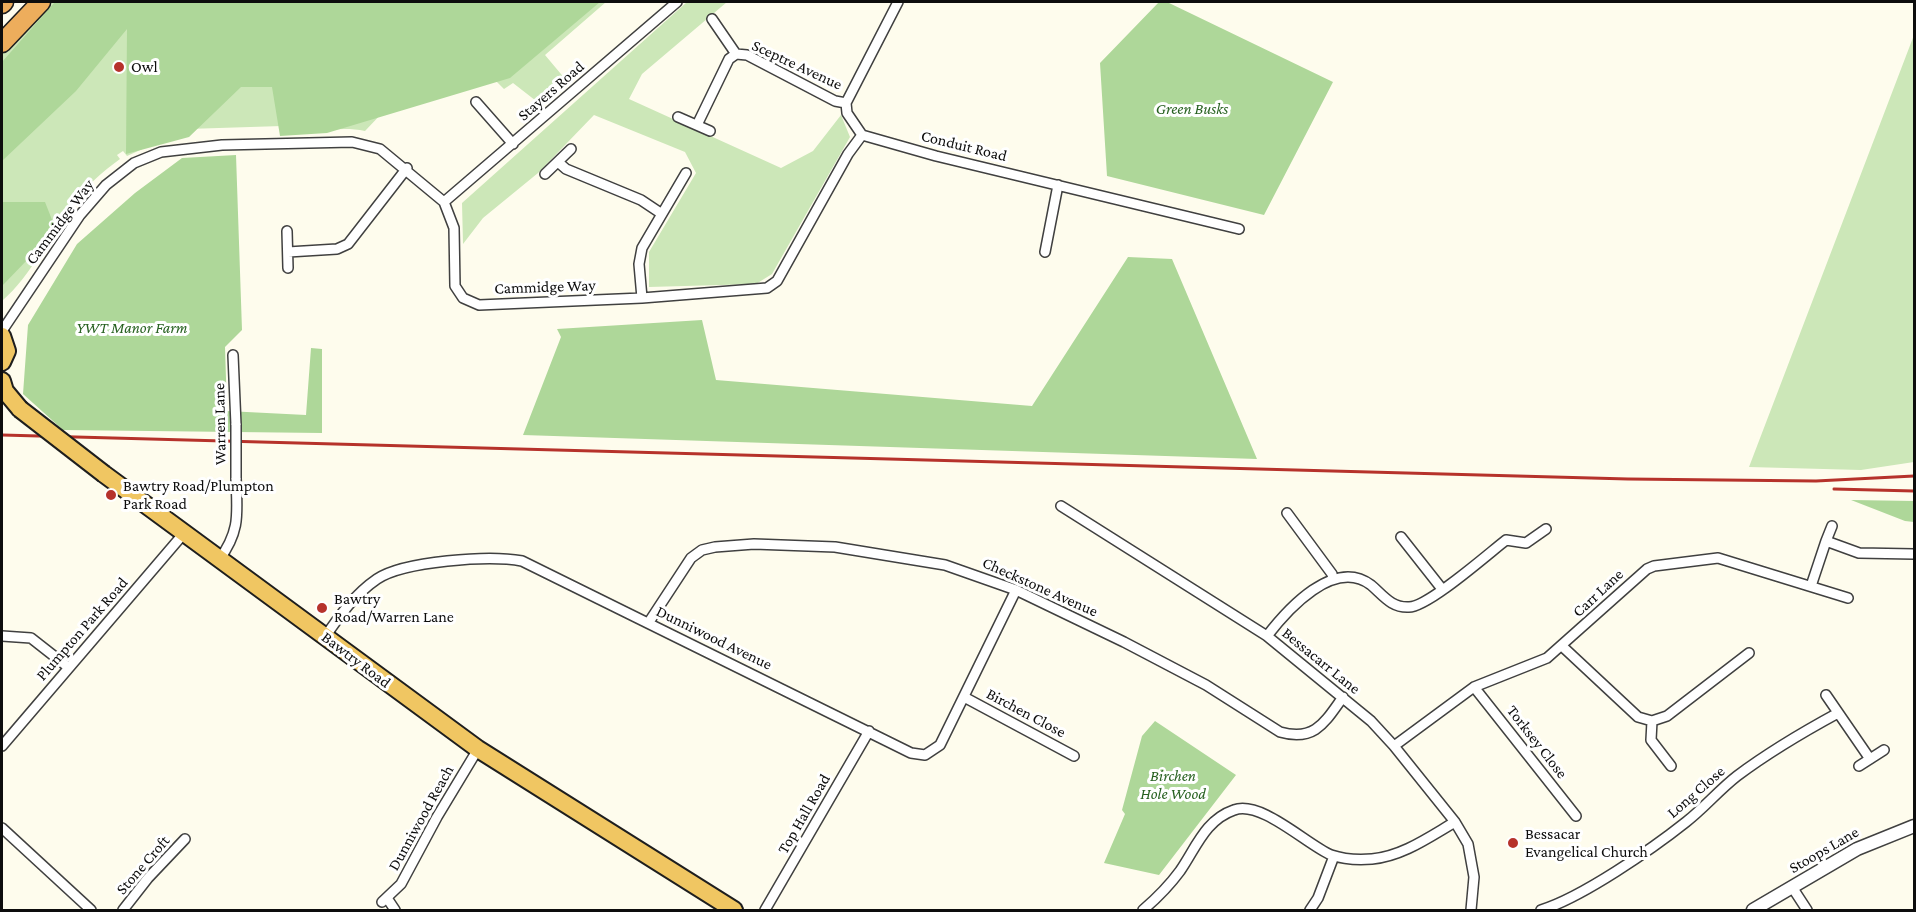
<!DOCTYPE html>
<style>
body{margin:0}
#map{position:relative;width:1916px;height:912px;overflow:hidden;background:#fefced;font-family:"Crimson Pro",serif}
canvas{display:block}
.frame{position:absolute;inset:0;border:3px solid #0d0d0d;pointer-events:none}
</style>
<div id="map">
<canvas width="1916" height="912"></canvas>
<div class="frame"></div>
</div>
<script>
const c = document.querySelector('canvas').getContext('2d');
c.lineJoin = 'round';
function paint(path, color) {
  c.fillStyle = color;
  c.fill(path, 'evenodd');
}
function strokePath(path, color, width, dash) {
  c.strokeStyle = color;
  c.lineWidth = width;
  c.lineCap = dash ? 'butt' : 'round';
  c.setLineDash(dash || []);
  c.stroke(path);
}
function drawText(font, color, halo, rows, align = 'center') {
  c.font = font + ' "Crimson Pro",serif';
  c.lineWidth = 6;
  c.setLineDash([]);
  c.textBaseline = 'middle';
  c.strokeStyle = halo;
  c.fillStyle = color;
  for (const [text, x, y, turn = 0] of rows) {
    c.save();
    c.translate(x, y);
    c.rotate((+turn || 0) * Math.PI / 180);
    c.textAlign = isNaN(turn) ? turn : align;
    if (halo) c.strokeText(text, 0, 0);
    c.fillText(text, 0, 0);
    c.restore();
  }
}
const green = new Path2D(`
 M 48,2 L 606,2 L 545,55 L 566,80 L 540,104 L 513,83 L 504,89 L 495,80 L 384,111 L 365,131 C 337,125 309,136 282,126 L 187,129 L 127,156 L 123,151 L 117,155 L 120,159 C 102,172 86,186 73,204 C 48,236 33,274 2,301 L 2,50 Z
 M 687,2 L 727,2 L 642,74 L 629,99 L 781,168 L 813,151 L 841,115 L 850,137 L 772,274 L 756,284 L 649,287 L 649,252 L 696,173 L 685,152 L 594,115 L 538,173 L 483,218 L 463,244 L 462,203 Z
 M 1914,35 L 1914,462 L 1861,470 L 1749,467 Z`);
const forest = new Path2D(`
 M 55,2 L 600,2 L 510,78 L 327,133 L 280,136 L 272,87 L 241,87 L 189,137 L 126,154 L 127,29 L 76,91 L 2,161 L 2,62 Z
 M 1159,2 L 1167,2 L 1333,82 L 1264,215 L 1107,176 L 1100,63 Z
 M 236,155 L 242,330 L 225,347 L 227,411 L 306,415 L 311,348 L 322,349 L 322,433 L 63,430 L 23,394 L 28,325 L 77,244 L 135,193 L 182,158 Z
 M 2,202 L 45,202 L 56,230 L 2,286 Z
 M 1128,257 L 1172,259 L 1257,459 L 523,435 L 561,337 L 557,329 L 702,320 L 716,380 L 1032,406 Z
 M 1851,500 L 1914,501 L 1914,522 L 1905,521 Z
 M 1155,721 L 1236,775 L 1159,875 L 1104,863 L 1125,814 L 1122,810 L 1142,736 Z`);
const minor = new Path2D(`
 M 712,19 L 736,54
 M 476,102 L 513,144
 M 678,117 L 710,131
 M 697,125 L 729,59 L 736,54 L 747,55 L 835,101 L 846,103
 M 862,135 L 936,156 L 1239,229
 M 862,135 L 847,113 L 846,103 L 898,2
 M 558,162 L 566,169 L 641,200 L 662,214
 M 545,174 L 571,149
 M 444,202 L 677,2
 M 287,231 L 288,268
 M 288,252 L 337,249 L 348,244 L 407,168
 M 1045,252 L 1058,185
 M 642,298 L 639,264 L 642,248 L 686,173
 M 2,331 L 80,215 L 106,185 L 134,163 L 161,152 L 222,145 L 352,142 L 380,149 L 444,202 L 454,228 L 455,286 L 463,298 L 479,305 L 642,298 L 767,288 L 777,281 L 848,154 L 862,135
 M 233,355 L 236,425
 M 1061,506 L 1267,636 L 1371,721 L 1394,746 L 1455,822 L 1468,844 L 1474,877 L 1471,910
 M 1287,513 L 1332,574 L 1333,579
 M 1401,537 L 1442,589
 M 1826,541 L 1832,526
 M 219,560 C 241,530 237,513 236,478
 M 1811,586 L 1826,541 L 1859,553 L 1914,554
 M 649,622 L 691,558 L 702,550 L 715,547 L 754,544 L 835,547 L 945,565 L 1016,590 L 1124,642 L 1206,685 L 1280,732 C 1315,742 1325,722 1343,697
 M 2,636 L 31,638 L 68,667
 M 1267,636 C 1287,610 1334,557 1371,585 C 1383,595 1391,608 1409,607 C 1428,607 1488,554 1506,540 L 1526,543 L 1546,529
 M 325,637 C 340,615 355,594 377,579 C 404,561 489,555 522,561 L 911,753 L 925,755 L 940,745 L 1016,590
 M 1563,647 L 1638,717 L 1652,721 L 1667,716 L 1749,653
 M 1474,687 L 1576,816
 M 1826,695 L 1870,759
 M 964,697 L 1074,756
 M 1652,721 L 1651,740 L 1671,766
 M 2,746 L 185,532
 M 1394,746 L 1474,687 L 1547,658 L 1647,569 L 1654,566 L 1718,558 L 1848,598
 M 1859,766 L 1884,750
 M 2,828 L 91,910
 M 1792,887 L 1807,910
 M 387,898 L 395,910
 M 382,902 L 401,884 L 437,817 L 478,749
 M 123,910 L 148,878 L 185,839
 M 765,910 L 869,731
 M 1143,910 C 1157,898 1169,886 1180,871 C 1196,848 1205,820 1234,810 C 1261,800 1306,844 1331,855 C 1343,859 1360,860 1372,859 C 1403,856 1429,837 1455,822
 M 1310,910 L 1318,898 L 1334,856
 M 1541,910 C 1581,898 1652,849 1686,822 C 1704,808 1719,790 1737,776 C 1769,752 1803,732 1838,713`);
const tertiary = new Path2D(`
 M 1753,910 L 1857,849 L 1914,826`);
const trunk = new Path2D(`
 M 2,336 L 7,351 L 2,362
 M 2,381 L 5,391 L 20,409
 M 104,474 L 478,749 L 734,910`);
const motorway = new Path2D(`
 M 2,4 L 4,2
 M 2,43 L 41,2`);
const rail = new Path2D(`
 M 2,435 L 1628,479 L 1816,481 L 1914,476
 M 1834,489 L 1914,491`);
const minorBridge = new Path2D(`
 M 236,478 L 236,425`);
const trunkBridge = new Path2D(`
 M 20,409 L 104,474`);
const markers = [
 [119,67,6,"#b6322b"],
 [111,495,6,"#b6322b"],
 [322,608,6,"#b6322b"],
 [1513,843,6,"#b6322b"]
];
const streetNames = [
 ["Sceptre Avenue",797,65,25],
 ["Stayers Road",551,91,-41],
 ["Conduit Road",964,146,14],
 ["Cammidge Way",60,222,-53],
 ["Cammidge Way",545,287,-2],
 ["Warren Lane",220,424,-91],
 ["Checkstone Avenue",1040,587,24],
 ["Carr Lane",1598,593,-43],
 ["Plumpton Park Road",82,629,-49],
 ["Dunniwood Avenue",714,638,26],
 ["Bawtry Road",356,660,37],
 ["Bessacarr Lane",1321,661,39],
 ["Birchen Close",1026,713,28],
 ["Torksey Close",1537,742,52],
 ["Long Close",1696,792,-41],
 ["Top Hall Road",804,814,-60],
 ["Dunniwood Reach",421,818,-61],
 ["Stoops Lane",1824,850,-30],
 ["Stone Croft",143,865,-49]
];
const poiNames = [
 ["Owl",131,67],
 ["Bawtry Road/Plumpton",123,486],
 ["Park Road",123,504],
 ["Bawtry",334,599],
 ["Road/Warren Lane",334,617],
 ["Bessacar",1525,834],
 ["Evangelical Church",1525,852]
];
const parkNames = [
 ["Green Busks",1192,109],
 ["YWT Manor Farm",132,328],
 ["Birchen",1173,776],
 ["Hole Wood",1173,794]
];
paint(green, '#cce7b8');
paint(forest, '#aed799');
strokePath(minor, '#404040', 12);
strokePath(tertiary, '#404040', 15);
strokePath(trunk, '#1e1e1e', 20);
strokePath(motorway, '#1e1e1e', 21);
strokePath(minor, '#fff', 9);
strokePath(tertiary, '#fff', 12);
strokePath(trunk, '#f0c662', 16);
strokePath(motorway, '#edad5c', 18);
strokePath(rail, '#b6322b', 3);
strokePath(minorBridge, '#404040', 12, []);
strokePath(trunkBridge, '#1e1e1e', 20, []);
strokePath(minorBridge, '#fff', 9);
strokePath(trunkBridge, '#f0c662', 16);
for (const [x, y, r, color] of markers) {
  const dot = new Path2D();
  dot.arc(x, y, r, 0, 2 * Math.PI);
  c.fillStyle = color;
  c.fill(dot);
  strokePath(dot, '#fff', 2);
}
drawText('16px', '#0d0d0d', '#fff', streetNames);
drawText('16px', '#0d0d0d', '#fff', poiNames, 'left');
drawText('italic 16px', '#276120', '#fff', parkNames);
</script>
